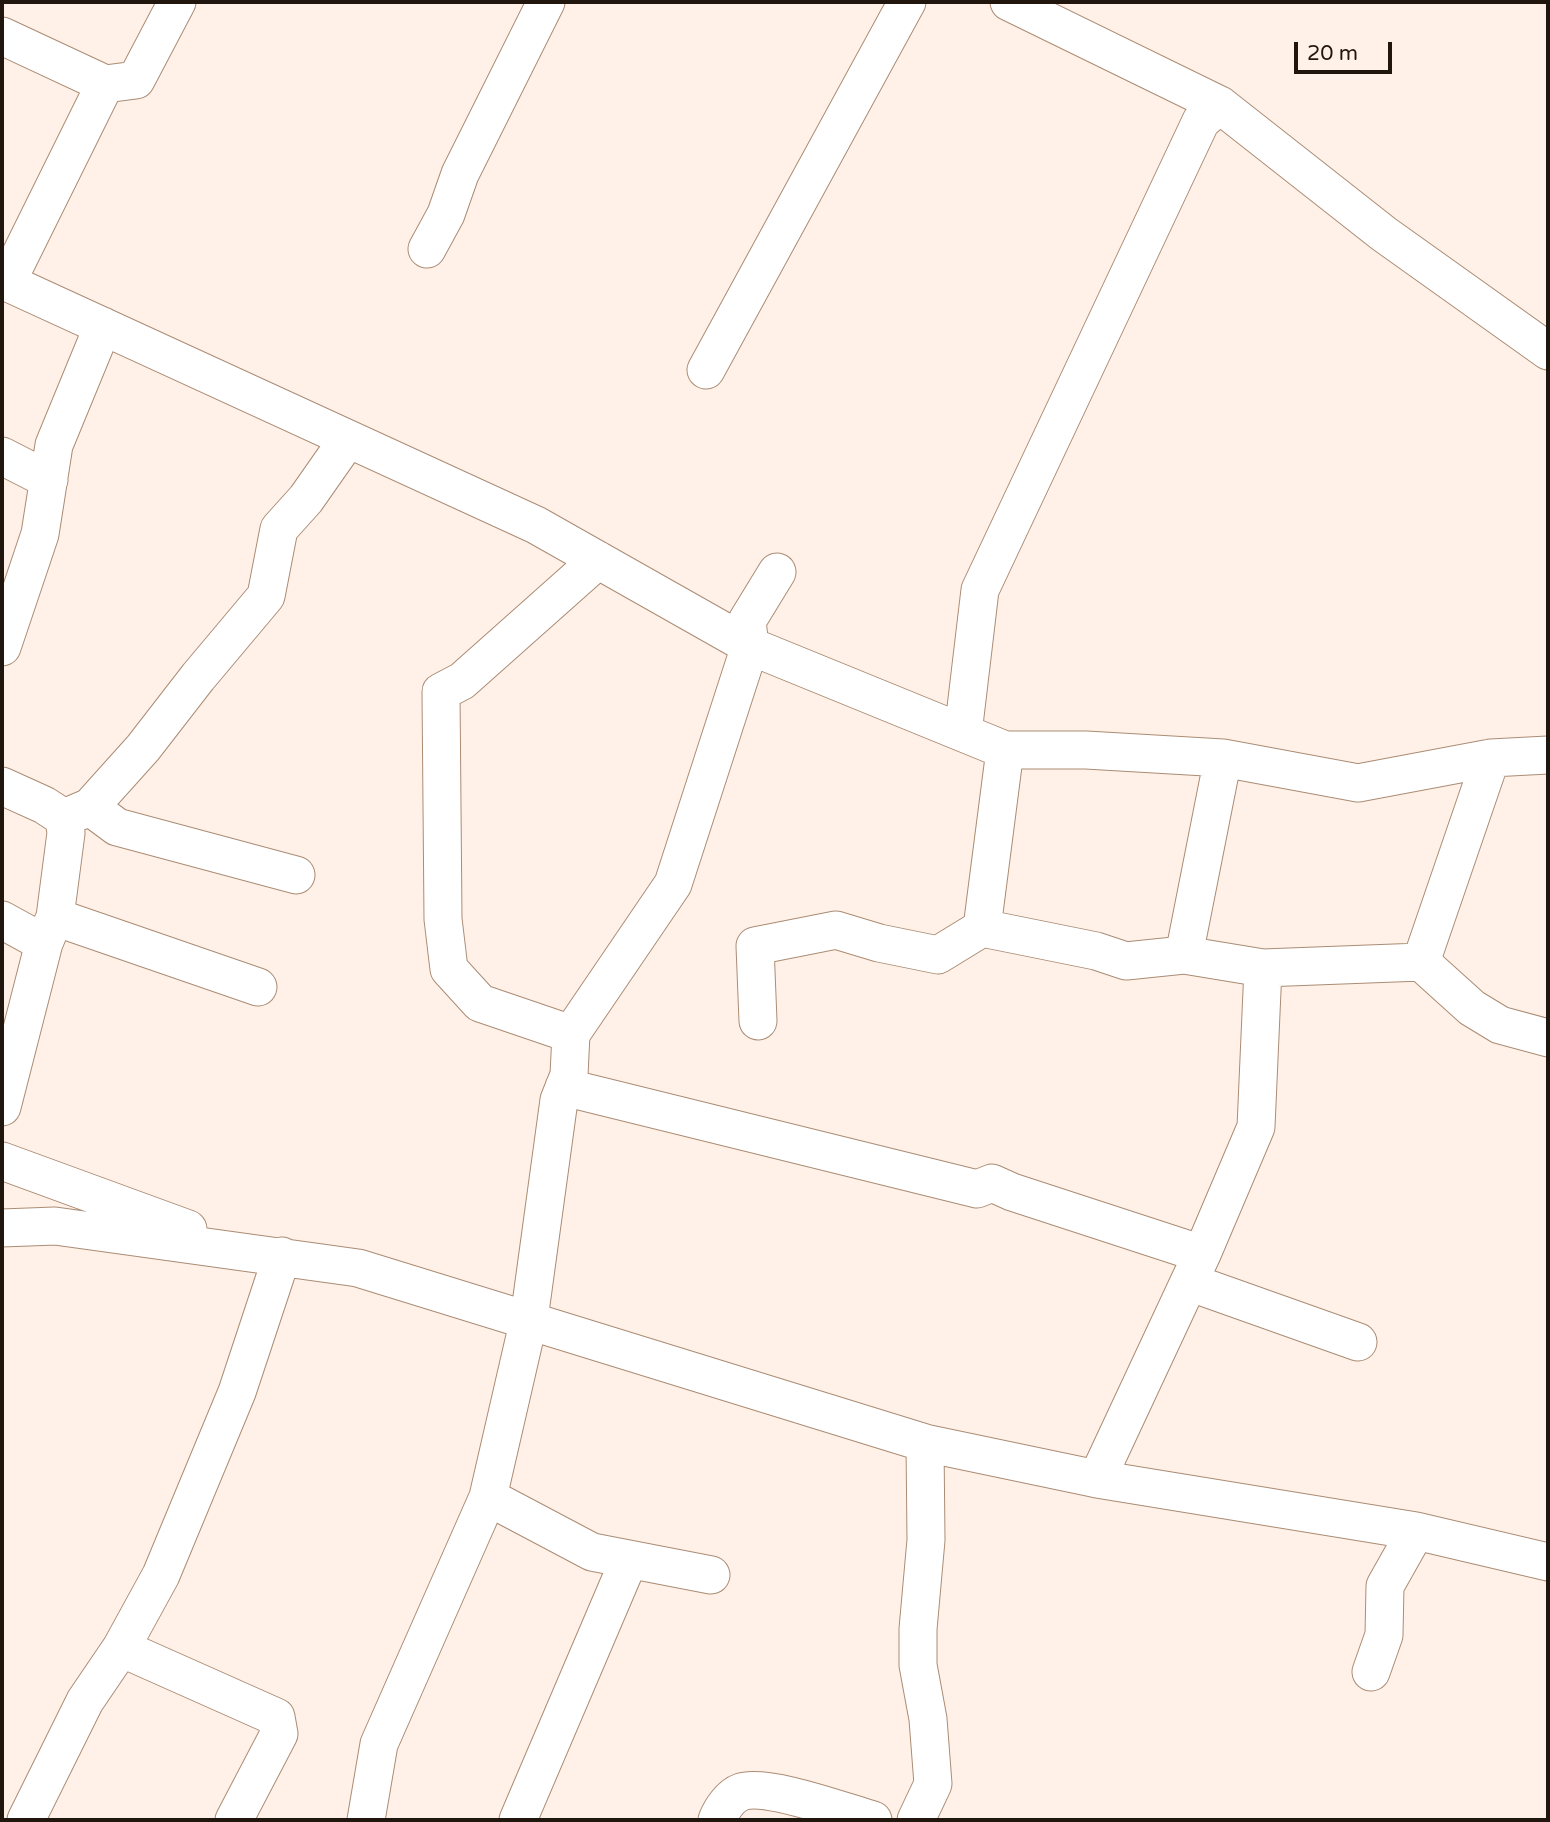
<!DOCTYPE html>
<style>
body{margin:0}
#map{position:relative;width:1550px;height:1822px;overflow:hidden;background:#fff1e7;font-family:"Varela Round",sans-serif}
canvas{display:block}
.frame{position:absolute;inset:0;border:4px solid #21160d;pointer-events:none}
.scale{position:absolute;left:1294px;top:42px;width:98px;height:32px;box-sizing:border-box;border:4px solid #21160d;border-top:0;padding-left:9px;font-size:21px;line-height:24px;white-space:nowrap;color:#21160d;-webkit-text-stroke:5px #fff1e7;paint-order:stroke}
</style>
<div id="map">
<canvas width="1550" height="1822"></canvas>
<div class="frame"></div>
<div class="scale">20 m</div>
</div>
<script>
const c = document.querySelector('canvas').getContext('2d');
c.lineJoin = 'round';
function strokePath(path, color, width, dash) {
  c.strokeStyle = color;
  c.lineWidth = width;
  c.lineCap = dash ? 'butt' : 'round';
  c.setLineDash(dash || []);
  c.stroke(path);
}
const minor = new Path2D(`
 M 1009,2 L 1220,105 L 1384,234 L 1548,351
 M 2,36 L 105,84
 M 427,249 L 446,214 L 460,174 L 546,2
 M 2,280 L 536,525 L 750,646 L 1005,750 L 1086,750 L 1223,758 L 1358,783 L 1491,758 L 1548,755
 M 7,282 L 105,84 L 136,80 L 177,2
 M 706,370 L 907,2
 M 2,456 L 49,480
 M 2,647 L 40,534 L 54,445 L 103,326
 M 963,733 L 980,590 L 1201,121 L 1220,105
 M 2,786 L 44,805 L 64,818 L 66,833 L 55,917 L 44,943 L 2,1107
 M 90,807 L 117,827 L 296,875
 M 64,818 L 90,807 L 143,748 L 198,677 L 266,596 L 279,529 L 306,499 L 348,439
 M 55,917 L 258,987
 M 2,920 L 44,943
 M 982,928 L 1005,750
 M 1184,955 L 1223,758
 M 1421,962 L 1472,1008 L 1500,1025 L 1548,1038
 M 758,1021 L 755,946 L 836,930 L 879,943 L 938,955 L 982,928 L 1096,951 L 1126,961 L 1184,955 L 1263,968 L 1421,962 L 1491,758
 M 571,1034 L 480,1003 L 449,969 L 443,919 L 441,692 L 462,681 L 598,560
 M 564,1087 L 977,1189 L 992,1183 L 1012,1192 L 1202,1254
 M 2,1161 L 188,1229
 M 2,1228 L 55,1226 L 358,1268 L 925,1443 L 1097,1479 L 1416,1531 L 1548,1562
 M 1189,1282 L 1358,1342
 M 1097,1479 L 1202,1254 L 1256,1127 L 1263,968
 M 488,1497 L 592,1552 L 711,1575
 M 121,1648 L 276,1717 L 279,1734 L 234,1820
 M 1371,1672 L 1384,1635 L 1385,1586 L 1416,1531
 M 26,1820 L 85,1701 L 121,1648 L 161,1575 L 237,1392 L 282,1256
 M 366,1820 L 379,1744 L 488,1497 L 529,1319 L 559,1100 L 569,1075 L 571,1034 L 673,884 L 750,646 L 747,621 L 777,572
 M 518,1820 L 629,1560
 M 717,1820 C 721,1810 730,1796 741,1792 C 766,1783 845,1812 873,1820
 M 916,1820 L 933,1784 L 928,1719 L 918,1665 L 918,1629 L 926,1540 L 925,1443`);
strokePath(minor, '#ab8c75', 39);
strokePath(minor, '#fff', 37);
</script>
